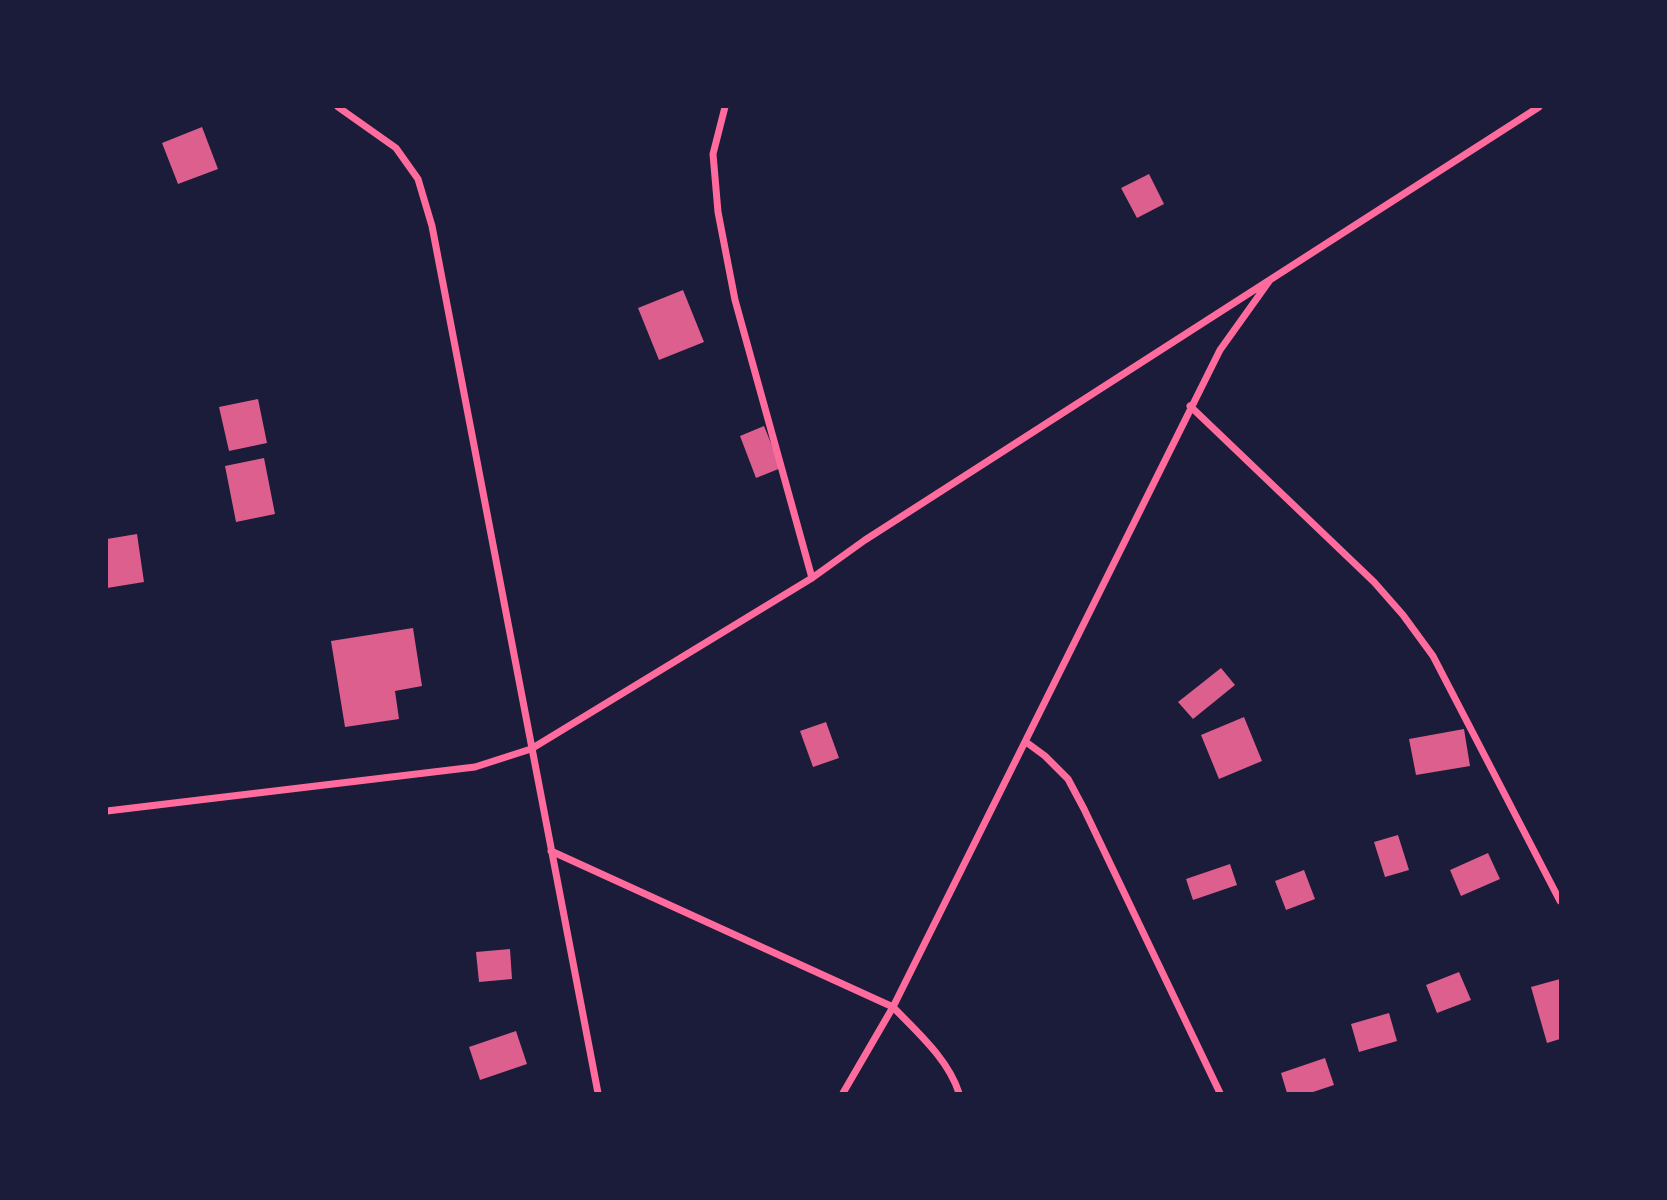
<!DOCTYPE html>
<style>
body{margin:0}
#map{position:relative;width:1667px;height:1200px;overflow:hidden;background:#1b1b3a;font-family:Figtree,sans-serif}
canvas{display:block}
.frame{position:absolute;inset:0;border:108px solid #1b1b3a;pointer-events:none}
</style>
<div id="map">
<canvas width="1667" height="1200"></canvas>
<div class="frame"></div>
</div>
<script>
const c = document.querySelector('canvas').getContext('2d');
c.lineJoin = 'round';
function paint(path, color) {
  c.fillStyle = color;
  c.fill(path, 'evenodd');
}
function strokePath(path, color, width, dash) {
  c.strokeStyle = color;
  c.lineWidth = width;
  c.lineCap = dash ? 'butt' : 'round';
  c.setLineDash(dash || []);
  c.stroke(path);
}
const building = new Path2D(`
 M 202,127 L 218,169 L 178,184 L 162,143 Z
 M 1149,174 L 1164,204 L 1137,218 L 1121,188 Z
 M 683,290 L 704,342 L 659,360 L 638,308 Z
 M 258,399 L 267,443 L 229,451 L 219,407 Z
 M 764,426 L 781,468 L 756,478 L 740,436 Z
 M 264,458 L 275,514 L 236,522 L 225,466 Z
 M 137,534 L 144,582 L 107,588 L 107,539 Z
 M 413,628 L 422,686 L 395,691 L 399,719 L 345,727 L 331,641 Z
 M 1221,668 L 1235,685 L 1193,719 L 1178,702 Z
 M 1244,717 L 1262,761 L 1219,779 L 1201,735 Z
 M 826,722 L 839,758 L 813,767 L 800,731 Z
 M 1464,729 L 1470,766 L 1416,775 L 1409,739 Z
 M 1398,835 L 1409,870 L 1385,877 L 1374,842 Z
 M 1488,853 L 1500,879 L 1461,896 L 1450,870 Z
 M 1230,864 L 1237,885 L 1193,900 L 1186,879 Z
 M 1304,870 L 1315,899 L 1286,910 L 1275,881 Z
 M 510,949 L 512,979 L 479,982 L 476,952 Z
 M 1459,972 L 1471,1000 L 1437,1013 L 1426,985 Z
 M 1560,979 L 1560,1039 L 1547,1043 L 1531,987 Z
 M 1389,1013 L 1397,1041 L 1359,1052 L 1351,1024 Z
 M 516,1031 L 527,1064 L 480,1080 L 469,1047 Z
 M 1325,1058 L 1334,1085 L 1310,1093 L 1287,1093 L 1281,1073 Z`);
const minor = new Path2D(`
 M 338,107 L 396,148 L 418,179 L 432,226 L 598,1093
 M 725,107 L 713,154 L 718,212 L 735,300 L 812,578
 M 1190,406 L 1374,582 L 1403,615 L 1433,656 L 1560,901
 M 1026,742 L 1045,756 L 1068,779 L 1084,809 L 1220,1093
 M 107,811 L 475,767 L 531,749 L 812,578 L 865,540 L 1539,107
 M 551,851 L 893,1007 C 918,1033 948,1059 959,1093
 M 843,1093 L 893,1007 L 1220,350 L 1270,280`);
paint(building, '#dd5f8e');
strokePath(minor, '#ff6b9d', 7);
</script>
